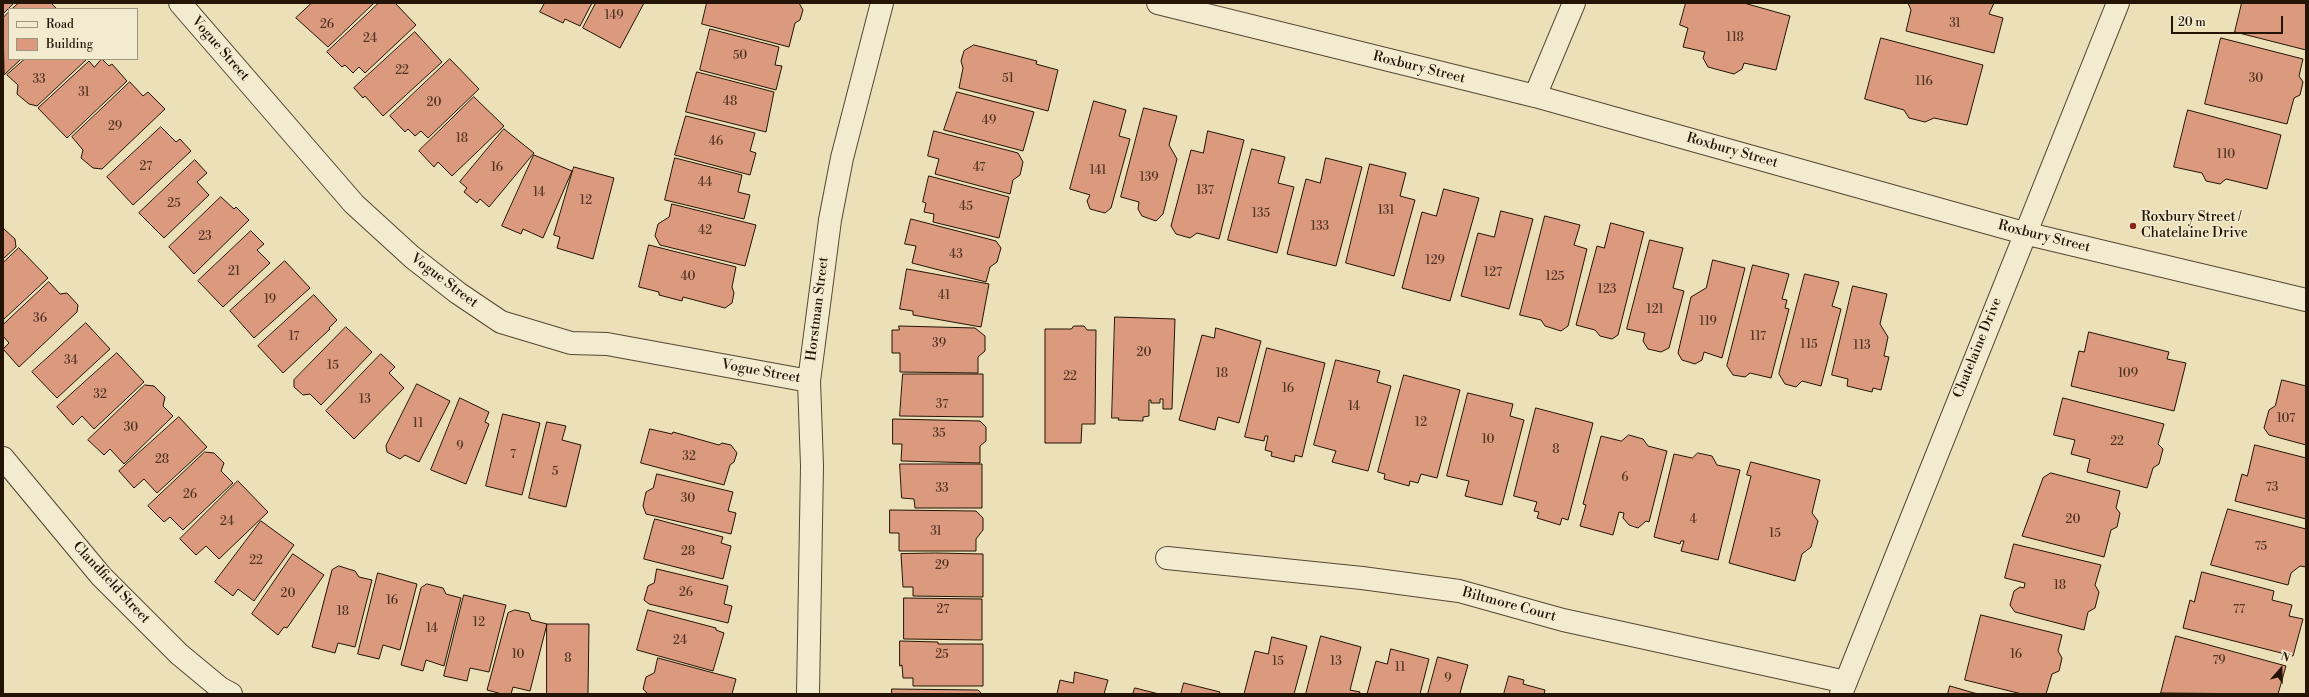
<!DOCTYPE html>
<style>
body{margin:0}
#map{position:relative;width:2309px;height:697px;overflow:hidden;background:#ebe0b7;font-family:"Libre Bodoni",serif}
canvas{display:block}
.frame{position:absolute;inset:0;border:4px solid #231405;pointer-events:none}
.legend{position:absolute;left:8px;top:8px;width:130px;height:52px;box-sizing:border-box;background:#f2ebd0;border:1px solid #9f957f;margin:0;padding:5px 7px;list-style:none;font-size:12px;color:#231405}
.legend li{display:flex;align-items:center;gap:8px;height:20px}
.legend b{width:20px;border:1px solid #9f957f}
.north{position:absolute;left:2261px;top:649px;width:40px;height:40px;-webkit-text-stroke:3px #f2ebd0;paint-order:stroke;rotate:20deg;font-size:11px;font-weight:700;line-height:16px;text-align:center;color:#231405}
.north::after{content:'';display:block;margin:auto;width:14px;height:18px;background:#231405;clip-path:polygon(50% 0,100% 100%,50% 72%,0 100%)}
.scale{position:absolute;left:2171px;top:16px;width:112px;height:18px;box-sizing:border-box;border:2px solid #231405;border-top:0;padding-left:5px;font-size:12px;line-height:14px;white-space:nowrap;color:#231405;-webkit-text-stroke:3px #f2ebd0;paint-order:stroke}
</style>
<div id="map">
<canvas width="2309" height="697"></canvas>
<div class="frame"></div>
<ul class="legend">
<li><b style="height:5px;background:#f2ebd0"></b>Road</li>
<li><b style="height:11px;background:#db997e"></b>Building</li>
</ul>
<div class="north">N</div>
<div class="scale">20 m</div>
</div>
<script>
const c = document.querySelector('canvas').getContext('2d');
c.lineJoin = 'round';
function paint(path, color) {
  c.fillStyle = color;
  c.fill(path, 'evenodd');
}
function strokePath(path, color, width, dash) {
  c.strokeStyle = color;
  c.lineWidth = width;
  c.lineCap = dash ? 'butt' : 'round';
  c.setLineDash(dash || []);
  c.stroke(path);
}
function drawText(font, color, halo, rows, align = 'center') {
  c.font = font + ' "Libre Bodoni",serif';
  c.lineWidth = 3;
  c.setLineDash([]);
  c.textBaseline = 'middle';
  c.strokeStyle = halo;
  c.fillStyle = color;
  for (const [text, x, y, turn = 0] of rows) {
    c.save();
    c.translate(x, y);
    c.rotate((+turn || 0) * Math.PI / 180);
    c.textAlign = isNaN(turn) ? turn : align;
    if (halo) c.strokeText(text, 0, 0);
    c.fillText(text, 0, 0);
    c.restore();
  }
}
const building = new Path2D(`
 M 3,3 L 14,3 L 3,14 Z
 M 19,3 L 51,3 L 57,9 L 12,9 Z
 M 312,3 L 374,3 L 328,47 L 296,18 Z
 M 379,3 L 395,3 L 416,25 L 365,73 L 359,67 L 353,73 L 345,65 L 342,67 L 327,52 Z
 M 545,3 L 592,3 L 580,26 L 565,19 L 563,23 L 540,12 Z
 M 596,3 L 644,3 L 620,48 L 583,28 Z
 M 707,3 L 799,3 L 803,10 L 800,20 L 795,23 L 789,47 L 702,24 Z
 M 1686,3 L 1744,3 L 1790,16 L 1776,70 L 1744,63 L 1742,69 L 1734,74 L 1708,67 L 1703,58 L 1705,52 L 1683,47 L 1688,28 L 1680,25 Z
 M 1994,3 L 1989,14 L 2003,18 L 1994,53 L 1906,31 L 1911,10 L 1908,3 Z
 M 2242,3 L 2306,3 L 2306,50 L 2235,32 Z
 M 9,12 L 9,59 L 21,59 L 4,75 L 3,18 Z
 M 710,29 L 779,47 L 775,65 L 782,66 L 776,90 L 700,70 Z
 M 415,32 L 442,62 L 383,116 L 365,96 L 363,98 L 354,88 Z
 M 1881,38 L 1983,65 L 1967,125 L 1934,118 L 1925,122 L 1909,118 L 1904,110 L 1865,99 Z
 M 2221,38 L 2303,59 L 2299,76 L 2303,82 L 2300,95 L 2294,98 L 2287,124 L 2205,104 Z
 M 974,45 L 1037,61 L 1036,64 L 1058,70 L 1048,111 L 959,88 L 963,68 L 961,61 L 964,51 Z
 M 25,59 L 87,59 L 37,106 L 29,104 L 17,94 L 18,85 L 7,75 Z
 M 102,59 L 109,66 L 112,64 L 127,81 L 67,138 L 38,108 L 89,61 L 94,67 Z
 M 450,59 L 479,89 L 428,138 L 421,131 L 415,136 L 408,129 L 405,132 L 390,116 Z
 M 697,72 L 774,92 L 766,132 L 686,112 Z
 M 130,82 L 143,96 L 148,92 L 165,109 L 102,169 L 93,168 L 81,158 L 83,150 L 72,137 Z
 M 957,92 L 1034,112 L 1023,151 L 944,130 Z
 M 474,97 L 504,126 L 452,176 L 438,162 L 434,167 L 419,151 Z
 M 1094,101 L 1126,110 L 1119,136 L 1130,139 L 1111,208 L 1105,213 L 1090,209 L 1087,201 L 1090,195 L 1070,189 Z
 M 1144,108 L 1177,116 L 1169,145 L 1177,159 L 1163,214 L 1156,221 L 1142,216 L 1138,209 L 1139,202 L 1121,197 Z
 M 2188,110 L 2281,135 L 2267,189 L 2226,179 L 2220,184 L 2206,181 L 2202,173 L 2174,167 Z
 M 686,116 L 755,133 L 750,151 L 756,153 L 750,175 L 675,155 Z
 M 161,127 L 176,142 L 180,139 L 191,151 L 133,205 L 107,177 Z
 M 504,129 L 534,153 L 489,207 L 480,199 L 477,203 L 464,192 L 467,188 L 460,182 Z
 M 934,131 L 1018,153 L 1023,162 L 1020,175 L 1013,180 L 1010,194 L 935,174 L 939,159 L 928,156 Z
 M 1208,131 L 1244,140 L 1219,239 L 1197,233 L 1190,238 L 1176,234 L 1171,226 L 1191,150 L 1203,153 Z
 M 1252,149 L 1285,157 L 1278,183 L 1294,187 L 1277,253 L 1228,240 Z
 M 534,155 L 572,171 L 543,238 L 523,229 L 521,234 L 502,226 Z
 M 675,158 L 742,175 L 738,192 L 750,195 L 744,219 L 665,200 Z
 M 1326,158 L 1362,167 L 1336,266 L 1287,254 L 1306,179 L 1320,183 Z
 M 195,160 L 207,173 L 197,182 L 209,195 L 164,238 L 139,213 Z
 M 1370,164 L 1406,173 L 1400,196 L 1415,200 L 1394,276 L 1346,263 Z
 M 574,167 L 614,178 L 593,259 L 557,248 L 560,237 L 554,235 Z
 M 929,176 L 1009,197 L 999,238 L 933,222 L 934,214 L 924,212 L 926,203 L 923,202 Z
 M 1444,189 L 1479,198 L 1450,301 L 1402,288 L 1422,212 L 1436,216 Z
 M 221,197 L 234,209 L 236,207 L 249,220 L 194,274 L 169,247 Z
 M 672,204 L 756,225 L 745,266 L 660,245 L 655,236 L 658,224 L 669,217 Z
 M 1501,211 L 1533,219 L 1509,309 L 1461,296 L 1478,233 L 1494,237 Z
 M 1545,216 L 1580,225 L 1574,245 L 1587,249 L 1568,326 L 1561,331 L 1545,326 L 1541,320 L 1520,315 Z
 M 911,219 L 996,241 L 1001,248 L 997,262 L 990,267 L 986,282 L 912,263 L 916,246 L 905,244 Z
 M 1611,223 L 1644,232 L 1618,335 L 1612,339 L 1600,336 L 1595,330 L 1576,325 L 1597,246 L 1604,248 Z
 M 3,228 L 15,239 L 16,247 L 3,259 Z
 M 251,231 L 264,244 L 257,250 L 270,263 L 223,307 L 198,281 Z
 M 1650,240 L 1683,248 L 1673,288 L 1684,291 L 1669,348 L 1661,352 L 1648,349 L 1643,341 L 1645,333 L 1627,329 Z
 M 649,245 L 736,267 L 732,287 L 734,293 L 732,303 L 725,308 L 683,297 L 682,301 L 659,295 L 659,292 L 639,287 Z
 M 19,248 L 48,278 L 3,320 L 3,263 Z
 M 1713,260 L 1745,268 L 1722,358 L 1704,352 L 1702,360 L 1695,364 L 1682,360 L 1678,353 L 1691,297 L 1706,288 Z
 M 285,261 L 310,288 L 254,338 L 230,311 Z
 M 1753,265 L 1789,274 L 1782,299 L 1787,300 L 1785,308 L 1789,309 L 1771,378 L 1750,373 L 1745,377 L 1733,375 L 1727,366 Z
 M 907,269 L 989,284 L 981,327 L 913,315 L 913,311 L 900,309 Z
 M 1805,274 L 1839,282 L 1832,306 L 1841,309 L 1821,386 L 1802,381 L 1796,387 L 1785,384 L 1779,374 Z
 M 49,282 L 60,294 L 67,293 L 78,305 L 77,312 L 19,367 L 3,349 L 9,343 L 3,336 L 3,325 Z
 M 1853,286 L 1887,294 L 1880,324 L 1888,337 L 1884,356 L 1889,357 L 1881,390 L 1873,388 L 1872,392 L 1847,386 L 1848,379 L 1832,375 Z
 M 314,295 L 337,320 L 329,328 L 330,329 L 283,373 L 258,346 Z
 M 1115,317 L 1175,319 L 1172,409 L 1163,409 L 1163,399 L 1160,399 L 1160,403 L 1151,403 L 1151,400 L 1149,400 L 1149,416 L 1143,417 L 1143,421 L 1118,420 L 1119,418 L 1112,418 Z
 M 86,323 L 110,349 L 57,398 L 32,372 Z
 M 899,326 L 975,328 L 985,336 L 985,351 L 978,357 L 978,373 L 900,372 L 900,353 L 892,353 L 892,330 L 899,330 Z
 M 1074,326 L 1084,326 L 1087,330 L 1096,330 L 1095,424 L 1082,424 L 1081,443 L 1045,443 L 1045,329 L 1071,329 Z
 M 346,327 L 372,352 L 321,405 L 310,394 L 303,395 L 294,387 L 294,380 Z
 M 1216,328 L 1261,341 L 1239,423 L 1218,417 L 1215,430 L 1179,420 L 1202,335 L 1214,338 Z
 M 2089,332 L 2169,352 L 2167,359 L 2186,363 L 2174,411 L 2071,386 L 2079,351 L 2084,352 Z
 M 1267,348 L 1325,363 L 1302,457 L 1295,455 L 1294,462 L 1271,456 L 1272,452 L 1265,450 L 1268,436 L 1265,436 L 1264,441 L 1245,437 Z
 M 117,353 L 144,382 L 94,429 L 82,416 L 73,425 L 57,407 Z
 M 381,354 L 395,367 L 389,373 L 404,388 L 354,439 L 326,411 Z
 M 1336,360 L 1380,371 L 1377,382 L 1391,386 L 1368,471 L 1332,462 L 1336,451 L 1314,445 Z
 M 903,374 L 983,374 L 983,417 L 900,416 Z
 M 1404,375 L 1460,390 L 1437,478 L 1421,474 L 1418,483 L 1410,481 L 1409,486 L 1384,479 L 1385,474 L 1378,472 Z
 M 2282,380 L 2306,386 L 2306,445 L 2269,435 L 2264,428 L 2269,410 L 2275,406 Z
 M 417,384 L 450,401 L 419,462 L 405,455 L 400,459 L 387,452 L 386,446 Z
 M 145,385 L 154,386 L 165,397 L 163,406 L 173,416 L 124,464 L 110,449 L 104,455 L 88,440 Z
 M 1468,393 L 1513,404 L 1510,416 L 1524,420 L 1502,505 L 1465,496 L 1469,481 L 1447,476 Z
 M 460,398 L 489,412 L 485,422 L 489,424 L 466,484 L 431,470 Z
 M 2063,398 L 2164,424 L 2158,444 L 2163,449 L 2159,464 L 2153,468 L 2147,488 L 2087,472 L 2090,459 L 2071,454 L 2075,440 L 2054,435 Z
 M 1536,408 L 1593,423 L 1568,520 L 1562,518 L 1560,525 L 1537,518 L 1539,512 L 1534,511 L 1537,502 L 1514,496 Z
 M 503,414 L 540,423 L 522,495 L 486,486 Z
 M 179,417 L 207,447 L 157,493 L 144,479 L 134,488 L 119,471 Z
 M 893,419 L 980,421 L 986,427 L 986,441 L 980,446 L 980,463 L 901,461 L 902,444 L 893,444 Z
 M 547,422 L 566,426 L 562,440 L 581,445 L 566,507 L 529,498 Z
 M 650,429 L 672,434 L 673,432 L 719,445 L 722,443 L 731,445 L 737,453 L 734,462 L 730,465 L 724,485 L 641,463 Z
 M 1629,435 L 1643,439 L 1648,446 L 1667,451 L 1649,522 L 1646,521 L 1638,528 L 1629,525 L 1623,518 L 1624,513 L 1619,512 L 1613,535 L 1580,526 L 1586,505 L 1583,504 L 1601,436 L 1621,441 Z
 M 2255,445 L 2306,458 L 2306,519 L 2235,501 L 2242,474 L 2247,476 Z
 M 205,452 L 214,453 L 224,463 L 221,471 L 233,483 L 183,530 L 170,517 L 164,522 L 148,506 Z
 M 1698,453 L 1712,456 L 1717,465 L 1740,470 L 1718,560 L 1681,551 L 1684,541 L 1681,541 L 1680,544 L 1654,537 L 1674,454 L 1692,458 Z
 M 1751,462 L 1820,480 L 1812,513 L 1818,521 L 1811,547 L 1802,554 L 1795,581 L 1729,563 L 1751,476 L 1747,475 Z
 M 900,464 L 982,464 L 982,508 L 915,508 L 914,499 L 902,498 Z
 M 2051,473 L 2120,491 L 2116,508 L 2120,513 L 2117,527 L 2111,530 L 2104,557 L 2022,536 L 2043,478 Z
 M 657,474 L 733,492 L 728,511 L 736,513 L 731,534 L 646,514 L 643,506 L 646,492 L 653,488 Z
 M 238,481 L 268,512 L 219,559 L 206,546 L 196,555 L 180,539 Z
 M 2228,509 L 2306,529 L 2306,567 L 2300,566 L 2291,573 L 2288,585 L 2211,565 Z
 M 890,510 L 976,511 L 983,518 L 983,530 L 976,539 L 976,551 L 899,551 L 899,533 L 890,533 Z
 M 655,519 L 723,537 L 721,543 L 731,546 L 723,579 L 644,559 Z
 M 261,521 L 294,545 L 254,601 L 238,589 L 233,596 L 215,582 Z
 M 2014,544 L 2101,565 L 2095,585 L 2099,592 L 2095,608 L 2088,612 L 2084,630 L 2015,612 L 2010,605 L 2014,591 L 2020,587 L 2024,588 L 2025,583 L 2005,578 Z
 M 936,553 L 983,554 L 983,597 L 913,596 L 913,587 L 903,587 L 901,554 Z
 M 293,554 L 324,575 L 287,628 L 284,627 L 278,635 L 252,614 Z
 M 339,566 L 355,571 L 359,577 L 372,580 L 355,647 L 338,643 L 335,653 L 312,647 L 332,570 Z
 M 657,569 L 728,586 L 724,604 L 732,606 L 728,623 L 649,604 L 644,600 L 648,586 L 654,583 Z
 M 2202,572 L 2274,591 L 2272,600 L 2292,605 L 2289,616 L 2303,619 L 2293,656 L 2183,628 L 2190,600 L 2194,602 Z
 M 378,573 L 417,584 L 400,650 L 383,645 L 379,659 L 358,654 Z
 M 427,584 L 443,588 L 446,594 L 461,598 L 444,666 L 426,660 L 423,671 L 401,665 L 421,588 Z
 M 464,595 L 506,605 L 489,672 L 470,668 L 467,681 L 444,676 Z
 M 904,598 L 982,599 L 982,640 L 904,639 Z
 M 515,610 L 529,613 L 531,620 L 547,624 L 530,691 L 513,687 L 511,694 L 502,694 L 487,690 L 508,613 Z
 M 648,610 L 716,628 L 716,630 L 724,633 L 713,671 L 637,650 Z
 M 1981,615 L 2062,635 L 2058,651 L 2062,658 L 2059,671 L 2052,674 L 2046,694 L 2022,694 L 1965,680 Z
 M 547,624 L 589,624 L 588,694 L 547,694 Z
 M 1321,636 L 1361,647 L 1350,690 L 1360,692 L 1359,694 L 1306,694 Z
 M 2176,636 L 2286,666 L 2278,694 L 2161,693 Z
 M 1272,637 L 1307,646 L 1294,694 L 1244,694 L 1255,651 L 1268,654 Z
 M 900,641 L 938,642 L 938,644 L 983,644 L 983,686 L 913,686 L 913,678 L 903,678 L 902,665 L 900,666 Z
 M 1391,649 L 1429,659 L 1420,694 L 1367,694 L 1376,661 L 1387,664 Z
 M 1438,657 L 1468,665 L 1460,693 L 1462,694 L 1428,694 Z
 M 658,658 L 736,679 L 732,694 L 648,694 L 643,689 L 646,677 L 654,673 Z
 M 1075,672 L 1108,680 L 1104,694 L 1057,694 L 1060,680 L 1073,683 Z
 M 1509,676 L 1524,680 L 1523,684 L 1545,690 L 1544,694 L 1504,694 Z
 M 1184,683 L 1220,692 L 1219,694 L 1181,694 Z
 M 1950,686 L 1974,693 L 1980,694 L 1948,694 Z
 M 1135,688 L 1159,694 L 1133,694 Z
 M 892,689 L 978,690 L 982,694 L 892,694 Z`);
const minor = new Path2D(`
 M 180,3 L 354,204 L 412,257 L 458,293 L 501,322 L 571,343 L 607,344 L 809,381
 M 1158,3 L 1535,96 L 2024,233 L 2306,300
 M 1535,96 L 1574,3
 M 3,458 L 101,576 L 179,654 L 220,688 L 231,694
 M 1167,558 L 1362,578 L 1459,591 L 1563,620 L 1846,682
 M 808,694 L 812,466 L 809,381 L 830,220 L 842,158 L 882,3
 M 1841,694 L 2118,3`);
const markers = [
 [2133,226,4,"#8f2418"]
];
const numberNames = [
 ["149",614,16],
 ["31",1955,24],
 ["26",327,25],
 ["118",1735,38],
 ["24",370,39],
 ["50",740,56],
 ["22",402,71],
 ["51",1008,79],
 ["30",2256,79],
 ["33",39,80],
 ["116",1924,82],
 ["31",84,93],
 ["48",730,102],
 ["20",434,103],
 ["49",989,121],
 ["29",115,127],
 ["18",462,139],
 ["46",716,142],
 ["110",2226,155],
 ["27",146,167],
 ["16",497,168],
 ["47",979,168],
 ["141",1098,171],
 ["139",1149,178],
 ["44",705,183],
 ["137",1205,191],
 ["14",539,193],
 ["12",586,201],
 ["25",174,204],
 ["45",966,207],
 ["131",1386,211],
 ["135",1261,214],
 ["133",1320,227],
 ["42",705,231],
 ["23",205,237],
 ["43",956,255],
 ["129",1435,261],
 ["21",234,272],
 ["127",1493,273],
 ["40",688,277],
 ["125",1555,277],
 ["123",1607,290],
 ["41",944,296],
 ["19",270,300],
 ["121",1655,310],
 ["36",40,319],
 ["119",1708,322],
 ["17",294,337],
 ["117",1758,337],
 ["39",939,344],
 ["115",1809,345],
 ["113",1862,346],
 ["20",1144,353],
 ["34",71,361],
 ["15",333,366],
 ["18",1222,374],
 ["109",2128,374],
 ["22",1070,377],
 ["16",1288,389],
 ["32",100,395],
 ["13",365,400],
 ["37",942,405],
 ["14",1354,407],
 ["107",2286,419],
 ["12",1421,423],
 ["11",418,424],
 ["30",131,428],
 ["35",939,434],
 ["10",1488,440],
 ["22",2117,442],
 ["9",460,447],
 ["8",1556,450],
 ["7",513,455],
 ["32",689,457],
 ["28",162,460],
 ["5",555,472],
 ["6",1625,478],
 ["73",2272,488],
 ["33",942,489],
 ["26",190,495],
 ["30",688,499],
 ["4",1693,520],
 ["20",2073,520],
 ["24",227,522],
 ["31",936,532],
 ["15",1775,534],
 ["75",2261,547],
 ["28",688,552],
 ["22",256,561],
 ["29",942,566],
 ["18",2060,586],
 ["26",686,593],
 ["20",288,594],
 ["16",392,601],
 ["27",943,610],
 ["77",2239,610],
 ["18",343,612],
 ["12",479,623],
 ["14",432,629],
 ["24",680,641],
 ["10",518,655],
 ["25",942,655],
 ["16",2016,655],
 ["8",568,659],
 ["79",2219,661],
 ["15",1278,662],
 ["13",1336,662],
 ["11",1400,668],
 ["9",1448,679]
];
const streetNames = [
 ["Vogue Street",220,49,49],
 ["Roxbury Street",1419,68,14],
 ["Roxbury Street",1732,151,16],
 ["Roxbury Street",2044,237,14],
 ["Vogue Street",444,281,37],
 ["Horstman Street",818,309,-83],
 ["Chatelaine Drive",1978,348,-68],
 ["Vogue Street",761,372,10],
 ["Clandfield Street",111,583,47],
 ["Biltmore Court",1509,605,15]
];
const poiNames = [
 ["Roxbury Street /",2141,218],
 ["Chatelaine Drive",2141,234]
];
paint(building, '#db997e');
strokePath(building, '#231405', 1);
strokePath(minor, '#554732', 24);
strokePath(minor, '#f2ebd0', 22);
for (const [x, y, r, color] of markers) {
  const dot = new Path2D();
  dot.arc(x, y, r, 0, 2 * Math.PI);
  c.fillStyle = color;
  c.fill(dot);
  strokePath(dot, '#f2ebd0', 1.5);
}
drawText('12px', '#513523', null, numberNames);
drawText('14px', '#231405', '#f2ebd0', streetNames);
drawText('14px', '#231405', '#f2ebd0', poiNames, 'left');
</script>
